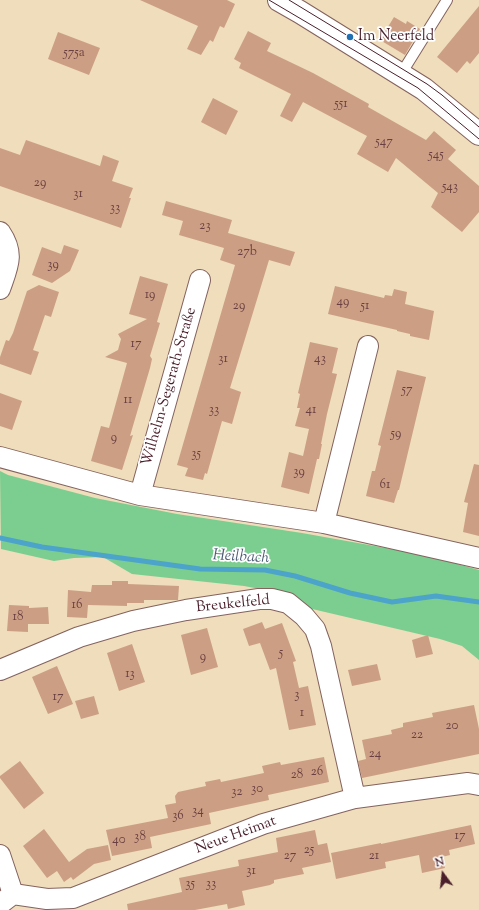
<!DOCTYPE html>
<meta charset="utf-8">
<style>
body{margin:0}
#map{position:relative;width:479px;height:910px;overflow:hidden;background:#efddbc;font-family:"Sorts Mill Goudy",serif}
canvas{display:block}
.north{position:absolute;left:423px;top:854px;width:40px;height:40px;-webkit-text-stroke:3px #fff;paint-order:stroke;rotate:345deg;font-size:11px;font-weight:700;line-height:16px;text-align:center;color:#4a1f2b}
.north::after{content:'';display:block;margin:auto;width:14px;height:18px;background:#4a1f2b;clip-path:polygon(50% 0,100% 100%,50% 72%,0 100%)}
</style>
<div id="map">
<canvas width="479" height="910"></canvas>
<div class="north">N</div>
</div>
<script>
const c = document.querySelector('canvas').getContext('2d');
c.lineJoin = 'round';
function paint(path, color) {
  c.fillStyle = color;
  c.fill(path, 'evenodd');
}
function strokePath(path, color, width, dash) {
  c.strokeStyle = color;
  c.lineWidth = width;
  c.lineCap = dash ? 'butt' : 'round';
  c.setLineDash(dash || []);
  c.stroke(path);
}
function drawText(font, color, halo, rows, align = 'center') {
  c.font = font + ' "Sorts Mill Goudy",serif';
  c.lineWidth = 3.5;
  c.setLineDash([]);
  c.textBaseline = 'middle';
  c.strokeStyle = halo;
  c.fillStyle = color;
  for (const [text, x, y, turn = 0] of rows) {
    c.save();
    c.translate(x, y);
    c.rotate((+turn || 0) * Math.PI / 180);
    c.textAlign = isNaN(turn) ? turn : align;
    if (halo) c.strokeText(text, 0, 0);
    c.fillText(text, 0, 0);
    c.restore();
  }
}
const green = new Path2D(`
 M 0,471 L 8,475 L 95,498 L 177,514 L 302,533 L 425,555 L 479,570 L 479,660 L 462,646 L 440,639 L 308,608 L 282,593 L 244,586 L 132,574 L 103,557 L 74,558 L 54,561 L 1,549 Z`);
const stream = new Path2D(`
 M 0,538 L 42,547 L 200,569 L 265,570 L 295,576 L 350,593 L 392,602 L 436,596 L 479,602`);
const building = new Path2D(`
 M 140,0 L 227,0 L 235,4 L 224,28 L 220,26 L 213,42 L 210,40 L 201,55 L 187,49 L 198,26 Z
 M 479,6 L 479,53 L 470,64 L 467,61 L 457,73 L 437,57 Z
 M 394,17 L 406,24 L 407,21 L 420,29 L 405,55 L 380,40 Z
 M 248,31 L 271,43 L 267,51 L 313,73 L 369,104 L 368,107 L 426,140 L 434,131 L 456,150 L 448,159 L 479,186 L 479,212 L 462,232 L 431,207 L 438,193 L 396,158 L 388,172 L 357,154 L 367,136 L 303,102 L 292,122 L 280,116 L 291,94 L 239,68 L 241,63 L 234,59 Z
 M 58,32 L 100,48 L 89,75 L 48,59 Z
 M 213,98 L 238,111 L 226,135 L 201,122 Z
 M 26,140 L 100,166 L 103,155 L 119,161 L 112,181 L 133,188 L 129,198 L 131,198 L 121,228 L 0,186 L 0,148 L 20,155 Z
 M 166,201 L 232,220 L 228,233 L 295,252 L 290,266 L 269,260 L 230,388 L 241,392 L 232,424 L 222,421 L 207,474 L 205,473 L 203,480 L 185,476 L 188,468 L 177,465 L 235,265 L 220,260 L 224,248 L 179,235 L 183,221 L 162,215 Z
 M 64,245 L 79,250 L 70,271 L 52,283 L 32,275 L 42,247 L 61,254 Z
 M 140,276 L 168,284 L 157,322 L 160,323 L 150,356 L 152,359 L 150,368 L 130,436 L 133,435 L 122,470 L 91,461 L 101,426 L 109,428 L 127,363 L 105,357 L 118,350 L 121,339 L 118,334 L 147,319 L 129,314 Z
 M 39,285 L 59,292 L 51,317 L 45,315 L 33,350 L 39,352 L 31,375 L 0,364 L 0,357 L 6,340 L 9,341 L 13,333 L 27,291 Z
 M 335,286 L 384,298 L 385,295 L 392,296 L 394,289 L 407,292 L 405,304 L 434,311 L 429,340 L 410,336 L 410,334 L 397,331 L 397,330 L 328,314 Z
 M 310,342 L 338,348 L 332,373 L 337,374 L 327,414 L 321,444 L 322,444 L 319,459 L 317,459 L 309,494 L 281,487 L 289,452 L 303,456 L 309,429 L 295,426 L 300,408 L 297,408 L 300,394 L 298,393 Z
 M 397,370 L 426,377 L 399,490 L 398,490 L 394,503 L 366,496 L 372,471 L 375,471 L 381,446 L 378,445 Z
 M 0,393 L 22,401 L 12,430 L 0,426 Z
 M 474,464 L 479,465 L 479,536 L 463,532 L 468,503 L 464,502 Z
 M 112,581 L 128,581 L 128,584 L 179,586 L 178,600 L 144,600 L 144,603 L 127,603 L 127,606 L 88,605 L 87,618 L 67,617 L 68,590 L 91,592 L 92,585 L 112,585 Z
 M 9,605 L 29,606 L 29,608 L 48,607 L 49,624 L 28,624 L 28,632 L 7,631 Z
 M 262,622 L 265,629 L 282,623 L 296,661 L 293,662 L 299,688 L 308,686 L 316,725 L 289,730 L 276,668 L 270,670 L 260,643 L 249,646 L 243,629 Z
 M 207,628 L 218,667 L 191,675 L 181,635 Z
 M 428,635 L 433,654 L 416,658 L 412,640 Z
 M 132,644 L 145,682 L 119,691 L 107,653 Z
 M 377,664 L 381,680 L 352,686 L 348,670 Z
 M 57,666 L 73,704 L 48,714 L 32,677 Z
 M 94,696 L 99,714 L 81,719 L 75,701 Z
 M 474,705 L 479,729 L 479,754 L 362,778 L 358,761 L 366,759 L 362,740 L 392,734 L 391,730 L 403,727 L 403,723 L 433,717 L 432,713 Z
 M 324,757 L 329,782 L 268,795 L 269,800 L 209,813 L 211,824 L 150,837 L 152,848 L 112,856 L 106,830 L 168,818 L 165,805 L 176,803 L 175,796 L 178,792 L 206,786 L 205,782 L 220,779 L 221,782 L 264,773 L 262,766 L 280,762 L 281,765 Z
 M 20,761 L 44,793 L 24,809 L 0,778 L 0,776 Z
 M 471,825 L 475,844 L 449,850 L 450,855 L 442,857 L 445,868 L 422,873 L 419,855 L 385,862 L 386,868 L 336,879 L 331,853 L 381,843 L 381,844 Z
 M 44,829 L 69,862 L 87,849 L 108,845 L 111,860 L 94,864 L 73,880 L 71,877 L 64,882 L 57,871 L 47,878 L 23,846 Z
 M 315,830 L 318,845 L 327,843 L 331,862 L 302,868 L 304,874 L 274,880 L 274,883 L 270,885 L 242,891 L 245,905 L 228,909 L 227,904 L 195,910 L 128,910 L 127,904 L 182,892 L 179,878 L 239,866 L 238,860 L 278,852 L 276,838 Z`);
const service = new Path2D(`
 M 401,74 L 447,0`);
const minor = new Path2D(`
 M 0,232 C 15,254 8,266 0,289
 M 0,457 L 140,495 L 324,523 L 479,558
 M 140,495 L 200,280
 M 324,523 L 368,346
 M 0,670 L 79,637 L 133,621 L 186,610 L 259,599 L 272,599 L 288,603 L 304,616 L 315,629 L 321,646 L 355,798
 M 0,855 L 13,894
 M 0,904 L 13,894 L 47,899 L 73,898 L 263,824 L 355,798 L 468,783 L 479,785`);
const primary = new Path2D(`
 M 279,0 L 300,12 L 424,89 L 479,134`);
const tram = new Path2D(`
 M 269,0 L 418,88 L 479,139
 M 289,0 L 427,84 L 442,95 L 479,127`);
const markers = [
 [350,37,4,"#1f6fb2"]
];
const numberNames = [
 ["575a",74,54],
 ["551",341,105],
 ["547",384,143],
 ["545",436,156],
 ["29",40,184],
 ["543",450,188],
 ["31",78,195],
 ["33",115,209],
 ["23",205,227],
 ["27b",247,253],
 ["39",53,266],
 ["19",150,296],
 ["49",343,303],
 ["29",239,307],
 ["51",365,307],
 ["17",136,345],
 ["31",223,360],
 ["43",320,360],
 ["57",407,391],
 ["11",128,401],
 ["33",214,411],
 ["41",311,411],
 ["59",396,435],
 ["9",114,439],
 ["35",196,455],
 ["39",299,473],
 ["61",385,486],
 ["16",77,606],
 ["18",18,618],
 ["5",281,654],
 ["9",203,658],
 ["13",130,675],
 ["3",297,696],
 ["17",58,698],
 ["1",302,714],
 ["20",452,727],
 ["22",417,736],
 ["24",375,755],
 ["26",317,773],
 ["28",297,776],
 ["30",257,790],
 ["32",237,793],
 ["34",198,812],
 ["36",178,817],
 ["17",460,837],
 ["38",140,838],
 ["40",119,841],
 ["25",309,851],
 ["27",290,857],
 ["21",374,857],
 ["31",251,872],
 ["35",190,885],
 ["33",211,885]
];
const poiNames = [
 ["Im Neerfeld",358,37]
];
const streetNames = [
 ["Wilhelm-Segerath-Straße",170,387,-74],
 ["Breukelfeld",233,605,-6],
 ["Neue Heimat",236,836,-20]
];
const waterNames = [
 ["Heilbach",241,558,3]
];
paint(green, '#7cce90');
strokePath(stream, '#4da4ca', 5);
paint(building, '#cc9f84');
strokePath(service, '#84625e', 12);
strokePath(minor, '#84625e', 22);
strokePath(primary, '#84625e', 24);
strokePath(service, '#fff', 10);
strokePath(minor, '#fff', 20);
strokePath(primary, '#fff', 22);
strokePath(tram, '#4a1f2b', 1);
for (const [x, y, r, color] of markers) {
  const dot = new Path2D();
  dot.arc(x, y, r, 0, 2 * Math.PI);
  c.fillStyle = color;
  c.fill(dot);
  strokePath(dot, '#fff', 1.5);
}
drawText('13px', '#6a3f41', null, numberNames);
drawText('15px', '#4a1f2b', '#fff', poiNames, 'left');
drawText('15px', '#4a1f2b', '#fff', streetNames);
drawText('italic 16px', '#4b5b73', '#fff', waterNames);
</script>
